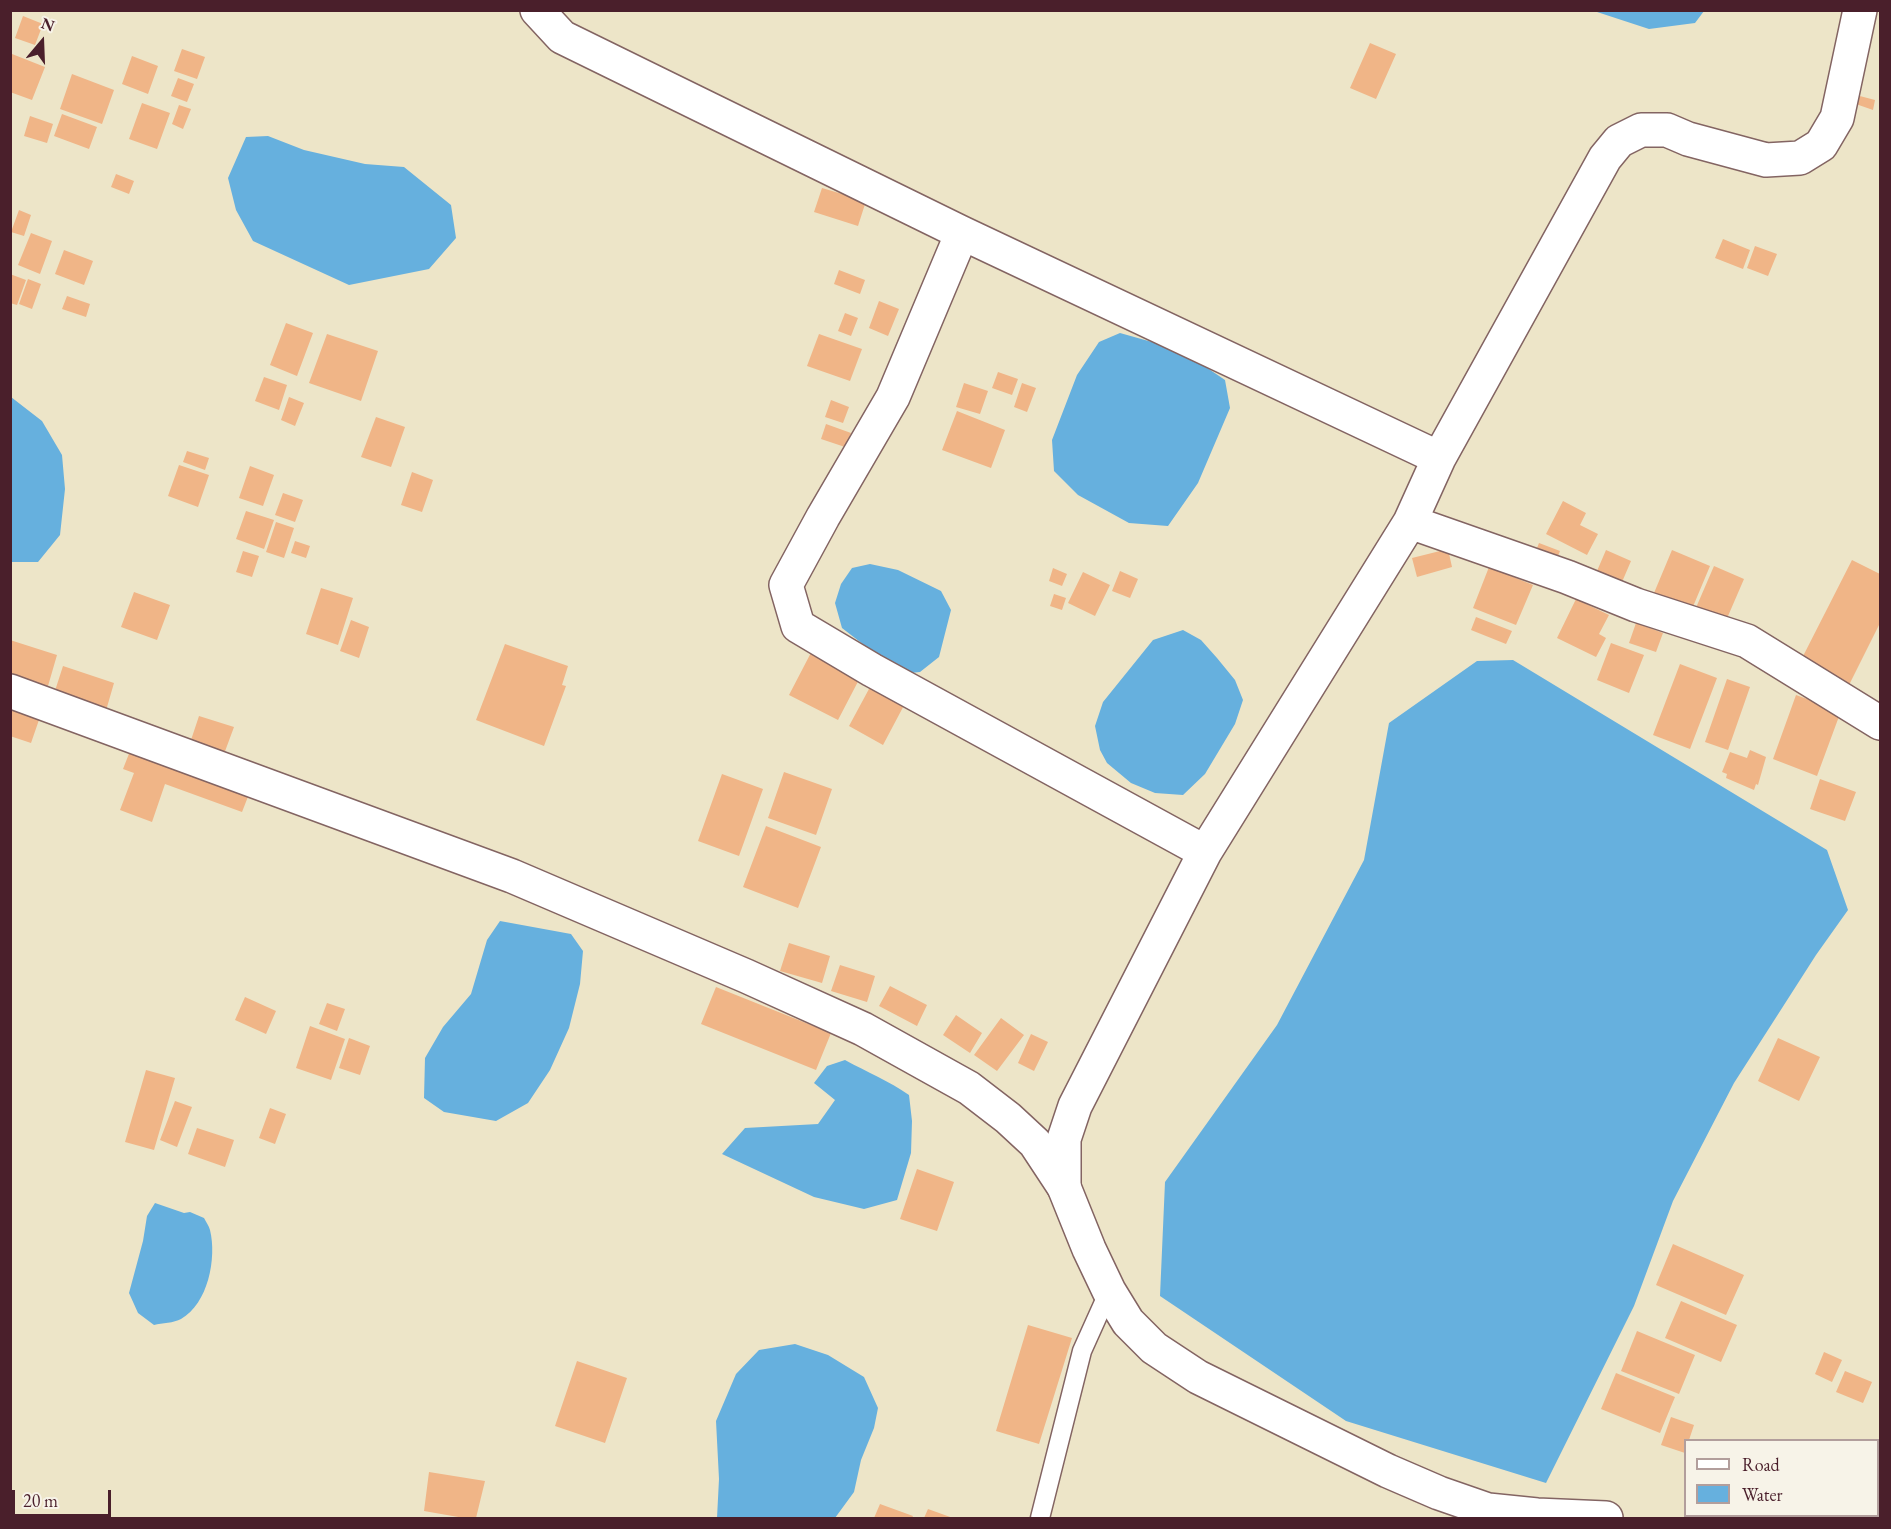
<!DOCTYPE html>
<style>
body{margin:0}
#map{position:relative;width:1891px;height:1529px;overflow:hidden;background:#ede5c8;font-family:"EB Garamond",serif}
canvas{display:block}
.frame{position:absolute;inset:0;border:12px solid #4a1f2b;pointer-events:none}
.legend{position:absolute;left:1684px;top:1439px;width:195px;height:78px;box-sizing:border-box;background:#f7f3e8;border:2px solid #b29e9c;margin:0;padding:8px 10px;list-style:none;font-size:18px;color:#4a1f2b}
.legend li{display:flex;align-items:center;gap:12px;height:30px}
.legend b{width:30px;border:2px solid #b29e9c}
.north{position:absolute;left:12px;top:12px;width:60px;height:60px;-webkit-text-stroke:4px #f7f3e8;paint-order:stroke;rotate:19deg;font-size:16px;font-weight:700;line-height:24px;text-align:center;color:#4a1f2b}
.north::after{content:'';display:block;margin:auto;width:21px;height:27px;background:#4a1f2b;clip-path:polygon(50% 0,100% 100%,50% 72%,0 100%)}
.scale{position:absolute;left:12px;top:1490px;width:99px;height:27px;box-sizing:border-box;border:3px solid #4a1f2b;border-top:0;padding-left:8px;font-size:18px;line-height:21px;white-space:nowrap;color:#4a1f2b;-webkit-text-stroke:4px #f7f3e8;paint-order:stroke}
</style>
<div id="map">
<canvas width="1891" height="1529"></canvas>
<div class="frame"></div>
<ul class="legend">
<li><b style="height:8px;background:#fff"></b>Road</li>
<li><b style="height:16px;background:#66b0de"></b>Water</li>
</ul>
<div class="north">N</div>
<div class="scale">20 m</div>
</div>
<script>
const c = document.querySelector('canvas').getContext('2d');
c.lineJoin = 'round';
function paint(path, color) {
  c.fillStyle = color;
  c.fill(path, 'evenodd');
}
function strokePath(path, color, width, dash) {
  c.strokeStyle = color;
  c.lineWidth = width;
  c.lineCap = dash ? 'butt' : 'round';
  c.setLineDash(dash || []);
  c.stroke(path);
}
const water = new Path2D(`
 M 1594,11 L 1704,10 L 1704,11 L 1695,23 L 1649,29 Z
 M 268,136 L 304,150 L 365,164 L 404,167 L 451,205 L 456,238 L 429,269 L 349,285 L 253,241 L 236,210 L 228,178 L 246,137 Z
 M 1120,333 L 1152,342 L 1197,361 L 1225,380 L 1230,408 L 1198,483 L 1168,526 L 1129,523 L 1078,495 L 1054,471 L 1052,440 L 1077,375 L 1099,342 Z
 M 11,397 L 42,421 L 62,455 L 65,489 L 60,535 L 38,562 L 11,562 Z
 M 870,564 L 898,570 L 941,591 L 951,610 L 939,657 L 920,672 L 910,673 L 864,645 L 842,628 L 835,603 L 841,584 L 852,568 Z
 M 1183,630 L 1201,640 L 1217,658 L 1235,680 L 1243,700 L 1235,724 L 1205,774 L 1183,795 L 1155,793 L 1131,783 L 1107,763 L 1100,750 L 1095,726 L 1103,702 L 1153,640 Z
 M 1513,660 L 1827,850 L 1848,910 L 1816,955 L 1734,1083 L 1673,1201 L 1634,1306 L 1546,1483 L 1346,1421 L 1160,1296 L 1165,1182 L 1277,1025 L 1364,860 L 1389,723 L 1477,661 Z
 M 500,921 L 571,934 L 583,951 L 580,984 L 569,1028 L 550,1070 L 528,1103 L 496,1121 L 444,1112 L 424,1098 L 425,1058 L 443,1027 L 471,994 L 487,940 Z
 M 845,1060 C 867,1072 889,1081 909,1095 L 912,1121 L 911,1153 L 897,1200 L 864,1209 L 814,1197 L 722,1154 L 745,1128 L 818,1124 L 835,1100 L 814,1083 L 827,1066 Z
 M 155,1203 L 184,1213 L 190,1212 L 204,1218 C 206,1222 209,1226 210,1230 C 217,1258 208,1304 181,1319 C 174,1323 162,1323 154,1325 L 138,1313 L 129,1293 L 143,1241 L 147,1216 Z
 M 795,1344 L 828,1355 L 864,1377 L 878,1408 L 874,1428 L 861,1460 L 854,1492 L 835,1518 L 717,1518 L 719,1479 L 716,1421 L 736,1374 L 759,1350 Z`);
const building = new Path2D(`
 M 23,16 L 43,24 L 35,45 L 15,38 Z
 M 1370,43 L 1396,54 L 1376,99 L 1350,88 Z
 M 182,49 L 205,57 L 197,79 L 174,71 Z
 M 12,54 L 45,67 L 32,100 L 10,92 Z
 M 132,56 L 158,66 L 148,94 L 122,84 Z
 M 72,74 L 114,90 L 102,124 L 60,109 Z
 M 178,78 L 194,84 L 187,102 L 171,96 Z
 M 1856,95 L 1875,100 L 1873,110 L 1853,103 Z
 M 142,103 L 170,113 L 157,149 L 129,139 Z
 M 179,105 L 191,109 L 183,129 L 172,124 Z
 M 62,114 L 97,127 L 89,149 L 54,136 Z
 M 30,116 L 53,124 L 47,143 L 24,136 Z
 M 116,174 L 134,181 L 129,194 L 111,187 Z
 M 822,188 L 866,201 L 858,226 L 814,212 Z
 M 19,210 L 31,215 L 24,236 L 11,232 Z
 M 31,233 L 52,241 L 40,274 L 18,265 Z
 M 1723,239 L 1750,250 L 1743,269 L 1715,258 Z
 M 1755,246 L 1777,254 L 1768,276 L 1747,268 Z
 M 64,250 L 93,261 L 84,285 L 55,274 Z
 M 839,270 L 865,280 L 860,294 L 834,284 Z
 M 10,274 L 26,280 L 17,305 L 10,303 Z
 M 28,279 L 41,284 L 32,309 L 19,304 Z
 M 67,296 L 90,304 L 86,317 L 62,309 Z
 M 879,301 L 899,309 L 888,336 L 869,328 Z
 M 845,313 L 858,318 L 851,336 L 838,331 Z
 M 286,323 L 313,333 L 297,376 L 270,365 Z
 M 327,334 L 378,351 L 361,401 L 309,383 Z
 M 819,334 L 862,349 L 850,381 L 807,366 Z
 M 998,372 L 1018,379 L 1012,395 L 992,388 Z
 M 264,377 L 287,385 L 279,410 L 255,401 Z
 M 964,383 L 988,391 L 980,414 L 956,407 Z
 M 1022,383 L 1036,388 L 1027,412 L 1014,407 Z
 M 289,397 L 304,403 L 295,426 L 281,420 Z
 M 831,400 L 849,407 L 843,423 L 825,417 Z
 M 957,411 L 1005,430 L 991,468 L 942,450 Z
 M 376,417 L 405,427 L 391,467 L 361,457 Z
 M 826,424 L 851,433 L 845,447 L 821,439 Z
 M 187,451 L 209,458 L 205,470 L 183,462 Z
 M 179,465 L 209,475 L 198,507 L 168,496 Z
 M 250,466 L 274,475 L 263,506 L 239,498 Z
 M 412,472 L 433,480 L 422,512 L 401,505 Z
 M 283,493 L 303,500 L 295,522 L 275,515 Z
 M 1563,501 L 1586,513 L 1580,525 L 1598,534 L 1587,555 L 1546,534 Z
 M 246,511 L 274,520 L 264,549 L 236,539 Z
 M 276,522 L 294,528 L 284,558 L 266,552 Z
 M 295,541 L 310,546 L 306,558 L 291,553 Z
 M 1539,543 L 1560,551 L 1551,574 L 1530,566 Z
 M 1448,549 L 1452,567 L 1417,577 L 1412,558 Z
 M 1606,550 L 1631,561 L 1619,589 L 1594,578 Z
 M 1672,550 L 1710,566 L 1692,609 L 1654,593 Z
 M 243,551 L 259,556 L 252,577 L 236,572 Z
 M 1852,560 L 1880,574 L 1880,623 L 1846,691 L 1798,666 Z
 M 1714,566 L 1744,579 L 1725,623 L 1695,610 Z
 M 1489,567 L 1533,585 L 1516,625 L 1473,608 Z
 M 1053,568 L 1067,574 L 1062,586 L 1049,581 Z
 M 1120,571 L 1138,579 L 1130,598 L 1112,591 Z
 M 1083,572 L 1110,585 L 1095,616 L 1068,603 Z
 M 321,588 L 353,598 L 338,645 L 306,634 Z
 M 134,592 L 170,605 L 157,640 L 121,627 Z
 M 1054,594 L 1066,598 L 1062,610 L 1050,606 Z
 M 1576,599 L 1609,615 L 1599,634 L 1606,638 L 1596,657 L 1557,638 Z
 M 1476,617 L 1512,631 L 1506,644 L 1471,630 Z
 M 351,620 L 369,627 L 359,658 L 340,651 Z
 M 1636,623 L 1663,633 L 1656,652 L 1629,643 Z
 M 10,640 L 57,655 L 48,686 L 10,675 Z
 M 1611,643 L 1644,655 L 1629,693 L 1597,680 Z
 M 505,644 L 568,666 L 562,685 L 566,686 L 544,746 L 476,720 Z
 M 815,645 L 864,670 L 838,720 L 789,695 Z
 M 1680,664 L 1717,678 L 1690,749 L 1653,735 Z
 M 63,666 L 114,683 L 105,714 L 53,697 Z
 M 876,676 L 910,694 L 883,745 L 849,726 Z
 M 1727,679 L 1750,687 L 1728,750 L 1705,742 Z
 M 1796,695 L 1841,711 L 1817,776 L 1773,759 Z
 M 10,707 L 40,717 L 31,743 L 10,736 Z
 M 199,716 L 234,727 L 224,754 L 190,743 Z
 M 132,746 L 251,789 L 242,812 L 165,784 L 152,822 L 120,810 L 134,773 L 123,769 Z
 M 1750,750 L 1766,757 L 1758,785 L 1756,784 L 1754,790 L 1726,778 L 1727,774 L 1722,772 L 1730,752 L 1747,758 Z
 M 784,772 L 832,789 L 816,835 L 768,818 Z
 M 722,774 L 763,789 L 739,856 L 698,841 Z
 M 1820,779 L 1856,792 L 1845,821 L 1810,809 Z
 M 766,826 L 821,847 L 798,908 L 743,887 Z
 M 789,943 L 830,956 L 822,983 L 780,971 Z
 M 840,965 L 875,976 L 867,1002 L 831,991 Z
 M 890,986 L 927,1005 L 917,1026 L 879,1006 Z
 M 716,987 L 831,1033 L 816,1070 L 701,1024 Z
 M 245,997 L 276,1011 L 266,1034 L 235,1020 Z
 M 327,1003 L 345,1009 L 337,1031 L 319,1024 Z
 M 956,1015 L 982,1033 L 970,1053 L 943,1035 Z
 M 1001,1018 L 1024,1035 L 997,1071 L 974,1055 Z
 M 310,1026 L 345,1039 L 331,1080 L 296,1068 Z
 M 1031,1034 L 1048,1042 L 1034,1071 L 1018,1063 Z
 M 349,1038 L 370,1046 L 360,1075 L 339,1068 Z
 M 1778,1038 L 1820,1057 L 1799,1101 L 1758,1081 Z
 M 146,1070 L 175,1078 L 154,1150 L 125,1142 Z
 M 175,1101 L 192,1107 L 177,1147 L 160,1140 Z
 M 270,1108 L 286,1114 L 275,1144 L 259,1138 Z
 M 197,1128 L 234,1140 L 225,1167 L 188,1154 Z
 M 917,1169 L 954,1182 L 937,1231 L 900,1219 Z
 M 1673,1244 L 1744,1275 L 1726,1315 L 1656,1285 Z
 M 1681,1301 L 1737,1325 L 1721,1362 L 1665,1338 Z
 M 1028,1325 L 1072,1338 L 1039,1444 L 996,1431 Z
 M 1637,1331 L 1695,1355 L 1679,1394 L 1621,1371 Z
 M 1824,1352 L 1842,1360 L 1832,1382 L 1815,1374 Z
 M 577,1361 L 627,1378 L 605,1443 L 555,1426 Z
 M 1845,1371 L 1872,1382 L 1863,1403 L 1836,1392 Z
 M 1616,1373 L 1675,1397 L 1660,1433 L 1601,1409 Z
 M 1671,1417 L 1694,1425 L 1689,1440 L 1686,1440 L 1685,1453 L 1661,1445 Z
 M 1878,1468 L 1880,1469 L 1880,1518 L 1868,1518 L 1861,1516 L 1878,1516 Z
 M 429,1472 L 485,1481 L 476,1518 L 464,1518 L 424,1511 Z
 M 880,1504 L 913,1516 L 912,1518 L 874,1518 Z
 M 928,1509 L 953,1518 L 924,1518 Z`);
const service = new Path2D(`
 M 1040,1518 L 1082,1351 L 1109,1291`);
const minor = new Path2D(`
 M 537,10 L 562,37 L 962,233 L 1439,458
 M 962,233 L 893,397 L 823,517 L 786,585 L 798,626 L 872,670 L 1205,852
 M 1410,522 L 1567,577 L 1636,605 L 1747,641 L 1880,723
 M 1064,1187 L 1064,1139 L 1075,1106 L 1205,852 L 1410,522 L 1439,458 L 1605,158 L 1619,141 L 1641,130 L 1667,130 L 1688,139 L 1766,160 L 1800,158 L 1821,145 L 1837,118 L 1860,10`);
const tertiary = new Path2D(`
 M 10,691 L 512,876 L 746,976 L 863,1029 L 969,1088 L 1008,1118 L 1035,1143 L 1064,1187 L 1089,1249 L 1109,1291 L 1128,1322 L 1154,1348 L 1198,1377 L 1388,1471 L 1439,1493 L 1488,1510 L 1537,1515 L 1606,1518`);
paint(water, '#66b0de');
paint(building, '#f0b587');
strokePath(service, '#836462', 21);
strokePath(minor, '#836462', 36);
strokePath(tertiary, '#836462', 36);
strokePath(service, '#fff', 18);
strokePath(minor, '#fff', 33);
strokePath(tertiary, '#fff', 33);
</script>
